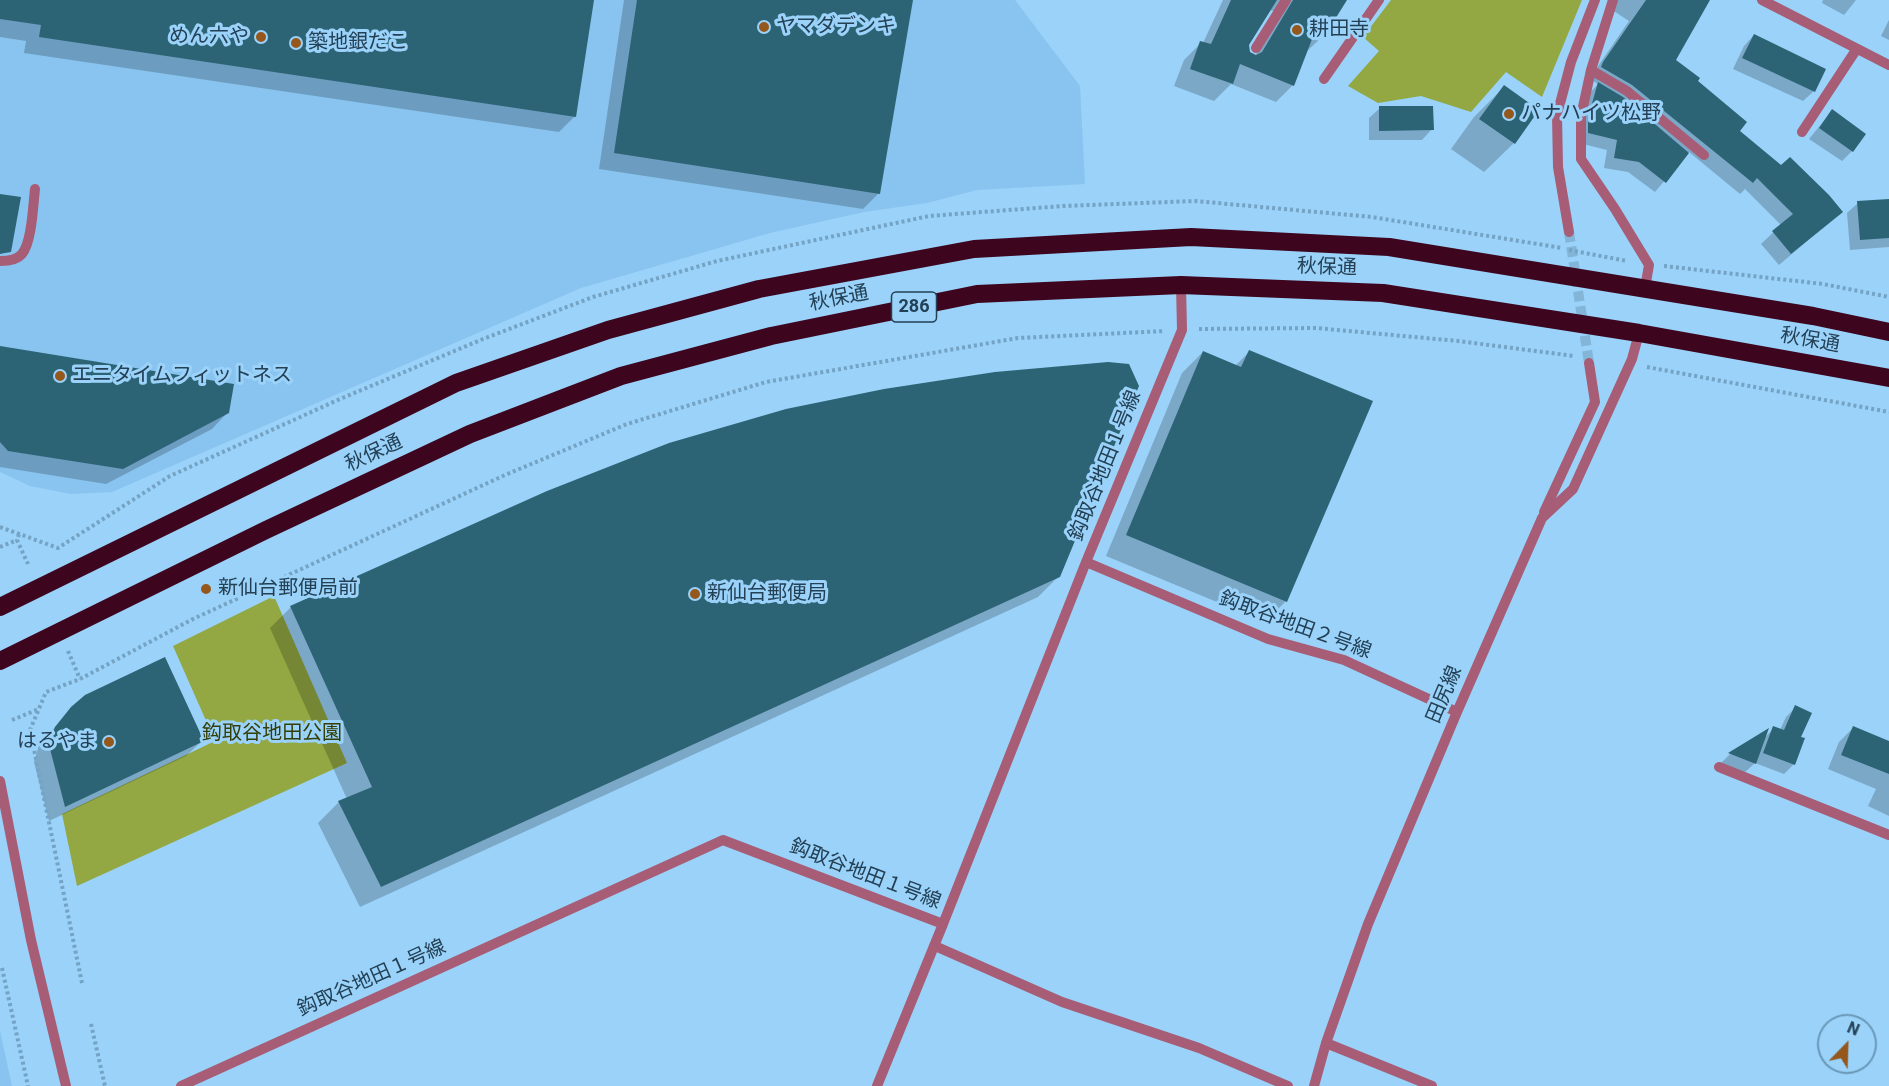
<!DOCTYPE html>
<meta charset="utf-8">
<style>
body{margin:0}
#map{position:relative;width:1889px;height:1086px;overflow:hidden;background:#9ad2f9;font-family:Roboto,sans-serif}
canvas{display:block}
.north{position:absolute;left:1817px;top:1014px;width:60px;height:60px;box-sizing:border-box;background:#9ad2f9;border:2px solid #6a98b7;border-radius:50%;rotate:23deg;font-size:16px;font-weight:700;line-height:24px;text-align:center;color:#234055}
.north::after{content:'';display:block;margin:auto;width:21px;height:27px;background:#95571b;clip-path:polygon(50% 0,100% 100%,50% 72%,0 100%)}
</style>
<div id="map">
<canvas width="1889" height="1086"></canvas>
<div class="north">N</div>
</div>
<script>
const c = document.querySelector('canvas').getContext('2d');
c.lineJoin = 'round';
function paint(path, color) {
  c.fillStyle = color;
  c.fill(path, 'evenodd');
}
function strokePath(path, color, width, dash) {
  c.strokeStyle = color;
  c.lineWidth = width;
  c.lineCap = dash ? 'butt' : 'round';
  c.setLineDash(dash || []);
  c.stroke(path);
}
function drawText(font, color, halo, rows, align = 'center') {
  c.font = font + ' Roboto,"Noto Sans JP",sans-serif';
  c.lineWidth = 6;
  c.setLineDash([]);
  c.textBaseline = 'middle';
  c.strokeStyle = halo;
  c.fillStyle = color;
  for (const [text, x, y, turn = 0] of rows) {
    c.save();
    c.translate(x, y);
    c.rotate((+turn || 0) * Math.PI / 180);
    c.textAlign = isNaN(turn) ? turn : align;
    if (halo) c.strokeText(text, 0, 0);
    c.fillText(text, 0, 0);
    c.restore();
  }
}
const built = new Path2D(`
 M 0,0 L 1015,0 L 1080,86 L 1085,184 L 977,190 L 927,203 L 864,212 L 770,233 L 581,288 L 112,492 L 71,494 L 30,486 L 0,472 Z
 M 0,1031 L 12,1086 L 0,1086 Z`);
const green = new Path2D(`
 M 1391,0 L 1582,0 L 1542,97 L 1506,72 L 1471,112 L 1421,96 L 1378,103 L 1348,86 L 1379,51 L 1363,37 Z
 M 274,596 L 347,763 L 77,886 L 62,814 L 215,741 L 173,646 Z`);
const shadow = new Path2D(`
 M 0,0 L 592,0 L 575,116 L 559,132 L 24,53 L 26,41 L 0,37 Z
 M 624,0 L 911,0 L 879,193 L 863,209 L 599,169 Z
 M 1223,0 L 1345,0 L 1323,36 L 1305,53 L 1293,85 L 1276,102 L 1231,84 L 1214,101 L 1174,86 L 1184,60 L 1201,43 L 1203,43 ZM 1269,10 L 1273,11 L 1276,22 L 1255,56 L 1248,52 L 1248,44 Z
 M 1614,0 L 1694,0 L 1674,61 L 1696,81 L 1737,131 L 1841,212 L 1779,265 L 1761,244 L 1781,225 L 1745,189 L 1740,194 L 1689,152 L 1655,192 L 1628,172 L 1604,168 L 1607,150 L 1579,143 L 1588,95 L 1598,84 L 1590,79 L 1592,75 L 1629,21 L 1609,8 Z
 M 1823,0 L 1856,0 L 1844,15 L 1822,3 Z
 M 1889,20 L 1889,40 L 1881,36 Z
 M 1754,35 L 1814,91 L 1803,101 L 1733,69 L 1744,46 Z
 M 1504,87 L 1514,143 L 1484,172 L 1451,149 L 1474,117 Z
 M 1380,108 L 1432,129 L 1422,140 L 1369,140 L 1369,118 Z
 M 1832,111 L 1852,151 L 1842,161 L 1809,139 Z
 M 1889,200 L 1889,247 L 1850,250 L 1847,213 L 1858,203 Z
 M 0,348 L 228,412 L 212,429 L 106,484 L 0,467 Z
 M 1203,352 L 1235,366 L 1249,352 L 1371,402 L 1286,601 L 1265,622 L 1106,556 L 1182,373 Z
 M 1059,576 L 1038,597 L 360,907 L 318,823 L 339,802 L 347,799 L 270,628 L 291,607 Z
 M 1796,707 L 1799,738 L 1794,764 L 1784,774 L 1755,763 L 1744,773 L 1720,764 L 1729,755 L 1766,732 L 1764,738 L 1774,728 L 1780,730 L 1786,717 Z
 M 72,708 L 202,741 L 186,756 L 49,821 L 34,762 L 39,745 Z
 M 1853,728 L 1889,743 L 1889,816 L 1868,806 L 1876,789 L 1828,769 L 1839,742 Z`);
const building = new Path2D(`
 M 0,0 L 594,0 L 576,117 L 39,37 L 41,25 L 0,19 Z
 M 637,0 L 913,0 L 880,194 L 614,153 Z
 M 1231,0 L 1277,0 L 1249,45 L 1250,52 L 1256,55 L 1262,52 L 1293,0 L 1347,0 L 1324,37 L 1314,34 L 1294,86 L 1240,64 L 1233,84 L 1190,69 L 1200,41 L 1211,44 Z
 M 1646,0 L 1710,0 L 1676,60 L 1700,78 L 1698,81 L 1747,122 L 1740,131 L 1781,165 L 1790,157 L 1829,195 L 1843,212 L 1791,254 L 1772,231 L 1793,214 L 1757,178 L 1753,183 L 1632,85 L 1601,67 L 1603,62 Z
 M 1754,34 L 1826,69 L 1815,92 L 1742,58 Z
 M 1598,82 L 1623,97 L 1689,153 L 1666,183 L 1639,162 L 1614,158 L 1617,140 L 1588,133 L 1588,118 Z
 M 1504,85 L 1539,110 L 1515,144 L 1479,119 Z
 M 1379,106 L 1433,106 L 1434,130 L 1379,131 Z
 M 1832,109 L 1866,134 L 1853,152 L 1819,128 Z
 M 0,194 L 21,197 L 11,252 L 5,253 L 0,254 Z
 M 1889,199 L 1889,238 L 1860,240 L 1857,201 Z
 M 0,346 L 234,384 L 229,413 L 123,469 L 8,451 L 0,442 Z
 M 1249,350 L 1373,401 L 1287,602 L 1126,535 L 1203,351 L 1241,367 Z
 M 1108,362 L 1129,364 L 1139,386 L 1060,577 L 381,887 L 338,801 L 372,787 L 290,606 L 547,491 L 669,443 L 786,409 L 884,389 L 995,372 Z
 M 165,657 L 204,741 L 65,807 L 49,745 L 55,727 L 71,707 L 85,695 Z
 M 1795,705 L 1812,713 L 1801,737 L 1805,738 L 1795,765 L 1763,753 L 1773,726 L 1784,730 Z
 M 1853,726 L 1889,741 L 1889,774 L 1841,755 Z
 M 1769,728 L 1756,764 L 1728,753 Z`);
const minorTunnel = new Path2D(`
 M 1569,232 L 1589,363`);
const path = new Path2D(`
 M 1569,250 L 1627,261
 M 1664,266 L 1823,284 L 1889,297
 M 1199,329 L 1316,328 L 1458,341 L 1574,356
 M 1647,367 L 1889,412
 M 0,527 L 58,548 L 170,476 L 340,399 L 483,339 L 593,297 L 717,261 L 929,216 L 1063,206 L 1195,201 L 1372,217 L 1562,248
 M 19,534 L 17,540 L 28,564
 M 0,547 L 17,540
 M 68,651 L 80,679
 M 12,720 L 39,709
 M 2,968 L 28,1086
 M 82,983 L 30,730 L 46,692 L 80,679 L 193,619 L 505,475 L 627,424 L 766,382 L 1018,338 L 1165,331
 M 91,1024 L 105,1086`);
const minor = new Path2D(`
 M 1613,0 L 1591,70 L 1581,116 L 1581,159 L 1615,209 L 1649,265 L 1645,288
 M 1762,0 L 1889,65
 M 1256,48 L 1286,0
 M 1591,70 L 1627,91 L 1704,155
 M 1324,79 L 1379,0
 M 1802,132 L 1856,50
 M 1569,232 L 1558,167 L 1557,115 L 1571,62 L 1595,0
 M 0,261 C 8,261 17,260 22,254 C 32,242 33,205 35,189
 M 1544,512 L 1595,402 L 1589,363
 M 1086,562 L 1268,639 L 1344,660 L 1457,712
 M 1719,767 L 1889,835
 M 0,781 L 31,940 L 66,1086
 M 935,946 L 1062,1002 L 1199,1048 L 1288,1086
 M 1326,1043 L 1432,1086
 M 181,1086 L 723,840 L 943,924 L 1086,562 L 1182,330 L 1181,285
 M 877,1086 L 943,924
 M 1314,1086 L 1326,1043 L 1368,924 L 1457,712 L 1542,518 L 1573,489 L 1632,359 L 1639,333`);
const highway = new Path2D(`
 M 0,607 L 456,383 L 608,330 L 759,289 L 974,249 L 1191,237 L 1389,247 L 1813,316 L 1889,332
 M 0,661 L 266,530 L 470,434 L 621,376 L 771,336 L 977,294 L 1181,285 L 1383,293 L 1639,333 L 1889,378`);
const markers = [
 [764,27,6,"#95571b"],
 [1297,30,6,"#95571b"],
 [261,37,6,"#95571b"],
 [296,43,6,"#95571b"],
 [1509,114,6,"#95571b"],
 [60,376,6,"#95571b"],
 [206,589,6,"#95571b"],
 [695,594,6,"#95571b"],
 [109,742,6,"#95571b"]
];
const shields = [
 [914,307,45]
];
const shieldNames = [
 ["286",914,307]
];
const poiNames = [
 ["ヤマダデンキ",776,27],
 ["耕田寺",1309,30],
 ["めん六や",249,37,"right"],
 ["築地銀だこ",308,43],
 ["パナハイツ松野",1521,114],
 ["エニタイムフィットネス",72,376],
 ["新仙台郵便局前",218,589],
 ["新仙台郵便局",707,594],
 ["はるやま",97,742,"right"]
];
const streetNames = [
 ["秋保通",1327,268,2],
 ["秋保通",839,299,-11],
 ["秋保通",1810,341,10],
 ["秋保通",374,454,-25],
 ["鈎取谷地田１号線",1106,466,-68],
 ["鈎取谷地田２号線",1295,626,20],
 ["田尻線",1445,695,-67],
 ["鈎取谷地田１号線",865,875,21],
 ["鈎取谷地田１号線",372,979,-24]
];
const parkNames = [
 ["鈎取谷地田公園",272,734]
];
paint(built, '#88c4ef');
paint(green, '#93a843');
paint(shadow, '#0003');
paint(building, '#2c6475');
strokePath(minorTunnel, '#82b5d8', 10, [10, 5]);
strokePath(path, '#74a3c4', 4, [3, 3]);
strokePath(minor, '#a65d75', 10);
strokePath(highway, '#3d051e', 18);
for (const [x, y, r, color] of markers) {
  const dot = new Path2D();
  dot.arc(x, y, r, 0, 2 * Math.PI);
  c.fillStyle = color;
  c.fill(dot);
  strokePath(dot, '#9ad2f9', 2);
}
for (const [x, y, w] of shields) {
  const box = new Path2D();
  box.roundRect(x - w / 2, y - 15, w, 30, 4.5);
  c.fillStyle = '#9ad2f9';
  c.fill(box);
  strokePath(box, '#234055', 1.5);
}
drawText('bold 18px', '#234055', null, shieldNames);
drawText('20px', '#234055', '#9ad2f9', poiNames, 'left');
drawText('20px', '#234055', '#9ad2f9', streetNames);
drawText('20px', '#343e06', '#9ad2f9', parkNames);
</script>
